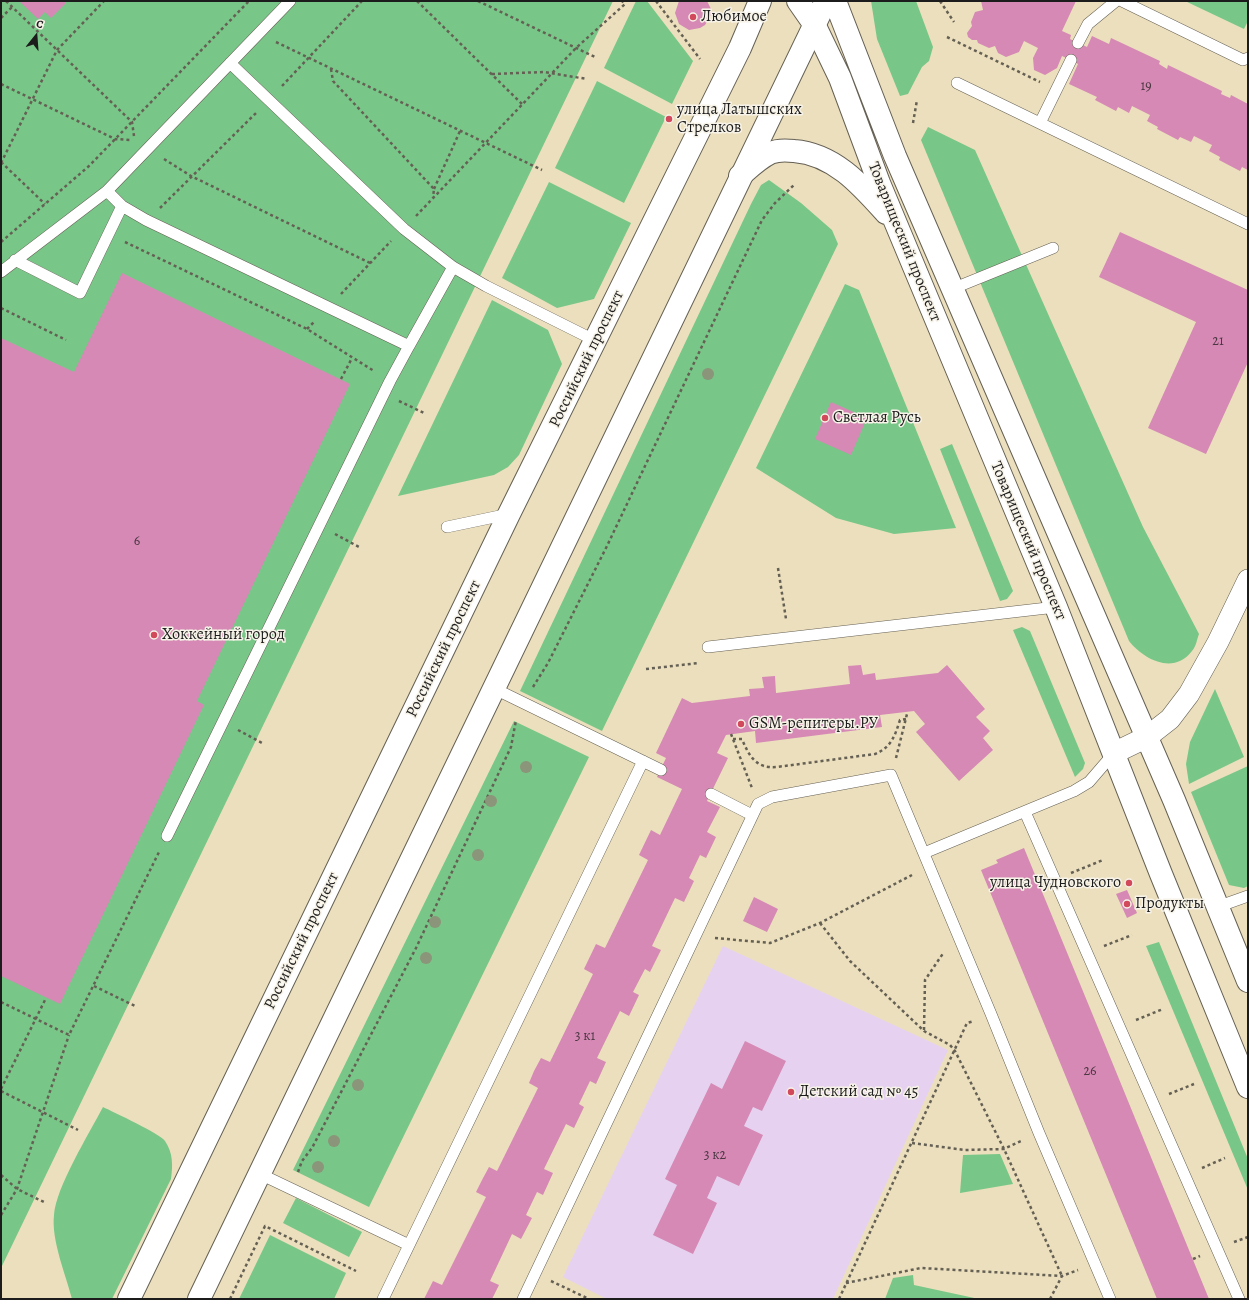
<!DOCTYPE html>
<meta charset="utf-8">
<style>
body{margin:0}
#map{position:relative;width:1249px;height:1300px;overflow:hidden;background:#ecdfbd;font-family:Alegreya,serif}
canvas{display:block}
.frame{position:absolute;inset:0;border:2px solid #1c1c1c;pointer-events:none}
.north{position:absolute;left:16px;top:16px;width:40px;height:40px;-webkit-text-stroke:3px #f7f3e8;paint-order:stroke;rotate:17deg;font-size:11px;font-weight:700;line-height:16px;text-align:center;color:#1c1c1c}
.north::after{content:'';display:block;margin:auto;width:14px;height:18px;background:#1c1c1c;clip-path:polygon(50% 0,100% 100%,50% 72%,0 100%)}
</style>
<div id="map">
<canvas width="1249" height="1300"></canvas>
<div class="frame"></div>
<div class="north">С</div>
</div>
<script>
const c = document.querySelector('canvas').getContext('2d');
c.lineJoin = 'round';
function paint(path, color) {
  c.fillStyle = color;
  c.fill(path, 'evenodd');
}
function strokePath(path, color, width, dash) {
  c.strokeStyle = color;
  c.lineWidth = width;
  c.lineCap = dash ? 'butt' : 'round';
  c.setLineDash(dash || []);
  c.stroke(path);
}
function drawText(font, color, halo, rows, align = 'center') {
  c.font = font + ' Alegreya,serif';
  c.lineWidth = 3;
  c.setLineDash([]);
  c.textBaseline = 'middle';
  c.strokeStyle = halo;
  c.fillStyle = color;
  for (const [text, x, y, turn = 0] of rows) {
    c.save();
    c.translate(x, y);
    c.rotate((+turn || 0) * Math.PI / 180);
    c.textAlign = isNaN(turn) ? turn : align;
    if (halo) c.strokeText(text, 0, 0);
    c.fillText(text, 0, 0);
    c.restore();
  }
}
const built = new Path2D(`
 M 723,946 L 948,1050 L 833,1299 L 607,1299 L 563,1277 Z`);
const green = new Path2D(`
 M 1,1 L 613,1 L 1,1268 Z
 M 636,1 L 647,1 L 693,61 L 672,104 L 604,68 Z
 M 871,1 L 916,1 L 933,47 L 929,61 L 922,67 L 908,94 L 900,96 L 877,39 Z
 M 1185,1 L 1248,1 L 1248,21 L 1244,29 Z
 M 597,81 L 666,117 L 624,203 L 555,168 Z
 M 928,127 L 975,150 L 1143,527 L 1199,634 C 1197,639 1196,647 1192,651 C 1174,675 1144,660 1129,641 L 921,140 Z
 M 769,180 L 801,203 L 832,230 L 838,244 L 602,731 L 520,691 L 751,204 L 761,185 Z
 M 549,182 L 631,223 L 594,299 L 557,308 L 502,278 Z
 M 845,284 L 859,290 L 956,528 L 894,534 L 836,518 L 756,468 Z
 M 492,300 L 548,330 L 562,364 L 519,455 L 508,467 L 494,475 L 398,496 Z
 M 952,444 L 1013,591 L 1007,599 L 1000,601 L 940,449 Z
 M 1022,627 L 1030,631 L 1085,763 L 1083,769 L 1075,777 L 1013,630 Z
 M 1215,689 L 1244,757 L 1189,784 L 1186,764 L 1190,742 Z
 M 514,721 L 589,757 L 369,1207 L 293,1170 Z
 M 1248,766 L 1248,886 L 1244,888 L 1229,885 L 1191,792 Z
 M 1159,942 L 1248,1159 L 1248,1190 L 1146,946 Z
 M 103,1107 C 113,1112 161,1134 165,1141 C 173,1153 173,1165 171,1179 L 112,1299 L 72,1299 C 66,1275 51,1240 54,1215 C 56,1187 89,1134 103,1107 Z
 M 1000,1154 L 1013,1184 L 960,1193 L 963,1155 Z
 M 296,1198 L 362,1232 L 349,1257 L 283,1223 Z
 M 270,1235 L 346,1273 L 334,1299 L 239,1299 Z
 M 913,1275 L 914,1285 L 979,1299 L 885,1299 L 893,1278 Z`);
const building = new Path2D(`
 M 19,1 L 64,1 L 66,3 L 51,18 L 45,12 L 38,19 Z
 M 679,1 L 707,1 L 711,9 L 711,15 L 705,25 L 700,28 L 689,30 L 679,24 L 675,13 Z
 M 981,1 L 1076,1 L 1062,31 L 1071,35 L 1070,39 L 1087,47 L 1092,36 L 1109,44 L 1111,38 L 1160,61 L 1159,64 L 1167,69 L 1168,65 L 1222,91 L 1221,94 L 1230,98 L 1231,95 L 1248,104 L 1248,170 L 1242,167 L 1240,171 L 1219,160 L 1220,157 L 1209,151 L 1212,145 L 1194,136 L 1191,142 L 1180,137 L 1178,140 L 1157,129 L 1158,127 L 1147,121 L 1150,115 L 1132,106 L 1129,113 L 1118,107 L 1116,111 L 1095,100 L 1097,97 L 1069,84 L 1078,64 L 1071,60 L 1062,56 L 1057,68 L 1045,75 L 1034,70 L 1033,58 L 1038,48 L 1024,41 L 1019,52 L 1006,57 L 998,53 L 995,46 L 989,48 L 978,43 L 977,40 L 972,40 L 968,37 L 967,33 L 972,26 L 971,22 L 975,12 L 983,10 Z
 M 1120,232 L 1248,290 L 1248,362 L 1206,454 L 1148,428 L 1196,322 L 1099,277 Z
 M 122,273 L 350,384 L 197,701 L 204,705 L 60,1004 L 1,976 L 1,338 L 74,372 Z
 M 831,402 L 867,418 L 851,455 L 815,439 Z
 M 861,665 L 863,675 L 875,673 L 876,680 L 938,673 L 947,665 L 985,709 L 976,717 L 990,731 L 983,738 L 993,750 L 959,781 L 916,732 L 925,724 L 914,711 L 880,715 L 882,727 L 756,743 L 755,731 L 726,735 L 717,753 L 728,758 L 707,801 L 720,807 L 707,832 L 716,837 L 706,858 L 700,855 L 689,878 L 694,881 L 684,902 L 675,898 L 652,946 L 661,950 L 650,972 L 645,969 L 633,992 L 639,995 L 629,1016 L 620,1011 L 597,1058 L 606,1062 L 596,1084 L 590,1081 L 579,1104 L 584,1107 L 574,1128 L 566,1124 L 544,1169 L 553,1173 L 543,1195 L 537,1192 L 526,1215 L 532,1218 L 521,1239 L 512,1234 L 490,1281 L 499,1285 L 492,1299 L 424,1299 L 433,1281 L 442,1285 L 486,1197 L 476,1192 L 482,1180 L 489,1167 L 497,1171 L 538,1088 L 529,1083 L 534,1071 L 541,1058 L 550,1062 L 593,974 L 584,969 L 596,944 L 605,948 L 648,860 L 639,855 L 651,830 L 660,835 L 682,789 L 657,777 L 666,758 L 656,753 L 682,698 L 692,703 L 750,696 L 749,689 L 764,688 L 762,677 L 775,676 L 776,693 L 850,684 L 848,666 Z
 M 1024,848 L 1101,1035 L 1209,1299 L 1157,1299 L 981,870 L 998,863 L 996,860 Z
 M 1127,890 L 1137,913 L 1127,918 L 1116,894 Z
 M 754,897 L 778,909 L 767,932 L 743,921 Z
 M 745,1041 L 786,1061 L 762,1111 L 753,1107 L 744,1126 L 763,1135 L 739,1186 L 717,1176 L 707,1198 L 717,1203 L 693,1254 L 653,1235 L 677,1185 L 665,1179 L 711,1083 L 722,1089 Z`);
const path = new Path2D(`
 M 6,1 L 132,122 L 134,136
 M 417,1 L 523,105
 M 478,1 L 597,58
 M 656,1 L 700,59
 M 940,1 L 954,22
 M 1,18 L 12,7
 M 947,37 L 1040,82
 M 276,42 L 542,170
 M 331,69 L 333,81 L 434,189 L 433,198
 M 492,74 L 544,72 L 587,79
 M 1,84 L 115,139 L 130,140
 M 282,86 L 362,1
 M 913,123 L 917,100
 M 164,159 L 191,176 L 370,263
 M 1,162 L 45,204
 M 1,163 L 57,50 L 104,1
 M 434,189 L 460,131
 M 160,208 L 256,113
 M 416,216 L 576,48 L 625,4 L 622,1
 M 1,242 L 89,166 L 249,1
 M 125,242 L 307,329 L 374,371
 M 341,294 L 391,241
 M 1,308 L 66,340
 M 307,329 L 315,321
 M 341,379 L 352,358
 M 399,401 L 424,413
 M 335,534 L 359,547
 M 778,568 L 786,619
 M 646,669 L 699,663
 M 533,687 L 548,663 L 607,546 L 762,220 L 775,203 L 795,184
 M 238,730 L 264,744
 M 731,734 L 752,788
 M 733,739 L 742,739 C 749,756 756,769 777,767 L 875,754 C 892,747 895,735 900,720 L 906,719
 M 896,758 L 907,714
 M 1071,873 L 1103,860
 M 820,923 L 850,961 L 924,1031 L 950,1045 L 955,1051 L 1004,1149 L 1062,1276
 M 715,938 L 770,943 L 820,923 L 912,875
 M 1104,946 L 1132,935
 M 94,986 L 137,1007
 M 1,1002 L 69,1035 L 159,852
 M 1136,1020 L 1163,1009
 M 924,1030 L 925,980 L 944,952
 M 1,1089 L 46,998
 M 1,1091 L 78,1130
 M 1169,1094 L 1194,1084
 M 912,1143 L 965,1150 L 1004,1149 L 1023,1140
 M 1202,1168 L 1225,1158
 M 298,1172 L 302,1161 L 312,1148 L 416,948 L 511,747 L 516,720
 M 1,1175 L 17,1189 L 46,1203
 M 1,1215 L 17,1189 L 69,1035
 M 1234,1242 L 1248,1237
 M 1193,1259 L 1200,1256
 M 551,1281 L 589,1299
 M 846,1283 L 921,1268 L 1062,1276 L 1078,1270
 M 230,1299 L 265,1226 L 356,1271
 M 839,1299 L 967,1023 L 974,1021
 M 1050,1299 L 1062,1276`);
const service = new Path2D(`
 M 1122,1 L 1243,60 L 1248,58
 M 1078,43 L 1088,24 L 1116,1
 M 230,63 L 404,229 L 453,267 L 486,286 L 596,341
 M 957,83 L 1248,224
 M 1040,123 L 1071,60
 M 107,191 L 122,206 L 146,220 L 409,346 L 390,381 L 167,836
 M 15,260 L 80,293 L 122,206
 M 1,272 L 107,191 L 290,1
 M 952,289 L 1053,248
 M 409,346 L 453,267
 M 447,527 L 509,514
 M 708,647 L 1056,607
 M 493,688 L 661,770
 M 711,794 L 752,815
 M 1025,812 L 1239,1299
 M 924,853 L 1074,791 L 1089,782 L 1114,753
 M 1217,907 L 1248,896
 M 258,1173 L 409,1245
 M 383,1299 L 643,761
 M 523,1299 L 758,804 L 772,797 L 891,775 L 991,1014 L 1039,1133 L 1110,1299`);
const minor = new Path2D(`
 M 1114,753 L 1147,737 L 1170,719 L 1189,694 L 1218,642 L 1248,580`);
const tertiary = new Path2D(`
 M 835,1 L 895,156 L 1174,800 L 1248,981
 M 814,24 L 840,78 L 879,183 L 1056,607 L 1161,874 L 1248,1087
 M 740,176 C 749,168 758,159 770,153 C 777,150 786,150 794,151 C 834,154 861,185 886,213`);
const primary = new Path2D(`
 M 798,1 L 814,24
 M 129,1299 L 509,514 L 740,48 L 760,1
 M 199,1299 L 826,1`);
const trees = [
 [708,374],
 [526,767],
 [491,801],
 [478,855],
 [435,922],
 [426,958],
 [358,1085],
 [334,1141],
 [318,1167]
];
const markers = [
 [693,17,4,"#d1495b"],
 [669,119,4,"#d1495b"],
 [825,418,4,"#d1495b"],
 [154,635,4,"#d1495b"],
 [741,724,4,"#d1495b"],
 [1129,883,4,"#d1495b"],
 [1127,904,4,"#d1495b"],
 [791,1092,4,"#d1495b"]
];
const numberNames = [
 ["19",1146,87],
 ["21",1218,342],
 ["6",137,542],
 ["3 к1",585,1037],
 ["26",1090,1072],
 ["3 к2",715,1156]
];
const poiNames = [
 ["Любимое",701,17],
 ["улица Латышских",677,110],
 ["Стрелков",677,128],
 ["Светлая Русь",833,418],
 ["Хоккейный город",162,635],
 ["GSM-репитеры.РУ",749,724],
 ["улица Чудновского",1121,883,"right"],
 ["Продукты",1135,904],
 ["Детский сад № 45",799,1092]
];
const streetNames = [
 ["Товарищеский проспект",904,242,68],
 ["Российский проспект",587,359,-64],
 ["Товарищеский проспект",1028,541,67],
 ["Российский проспект",444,649,-64],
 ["Российский проспект",302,941,-64]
];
paint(built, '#e6d2f0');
paint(green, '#78c788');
paint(building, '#d589b4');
strokePath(service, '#656054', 12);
strokePath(minor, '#656054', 22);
strokePath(tertiary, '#656054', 24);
strokePath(primary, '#656054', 24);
strokePath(path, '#656054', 2.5, [3, 3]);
strokePath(service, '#fff', 11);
strokePath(minor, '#fff', 21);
strokePath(tertiary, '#fff', 22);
strokePath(primary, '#fff', 22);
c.fillStyle = '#8b9579';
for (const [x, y] of trees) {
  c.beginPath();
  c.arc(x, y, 6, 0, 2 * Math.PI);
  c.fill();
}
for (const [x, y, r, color] of markers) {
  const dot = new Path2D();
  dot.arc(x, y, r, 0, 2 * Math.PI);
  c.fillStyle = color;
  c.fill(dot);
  strokePath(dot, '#f7f3e8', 1.5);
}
drawText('14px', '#4a3742', null, numberNames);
drawText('16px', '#1c1c1c', '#f7f3e8', poiNames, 'left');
drawText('16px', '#1c1c1c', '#f7f3e8', streetNames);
</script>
